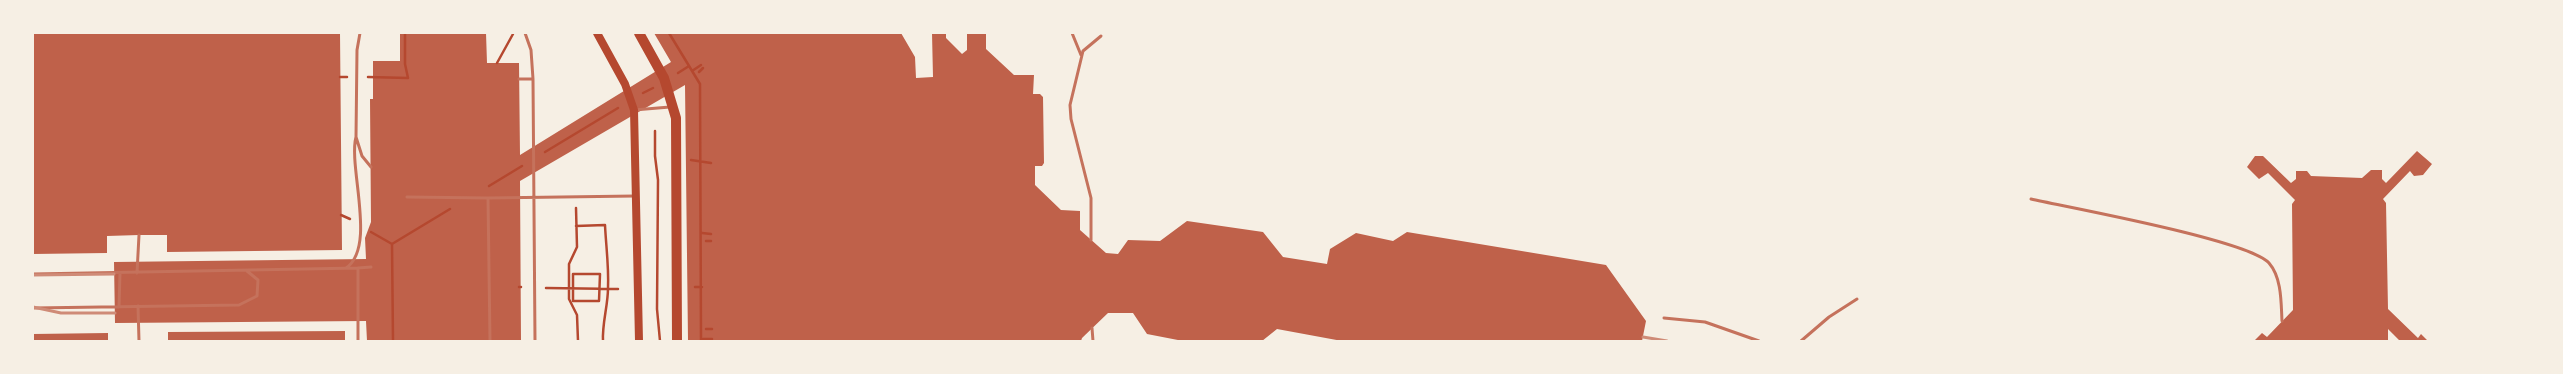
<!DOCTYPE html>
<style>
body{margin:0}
#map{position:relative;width:2563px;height:374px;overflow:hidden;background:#f6efe4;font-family:"Exo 2",sans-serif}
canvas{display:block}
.frame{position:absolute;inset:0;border:34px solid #f6efe4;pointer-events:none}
</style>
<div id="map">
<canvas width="2563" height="374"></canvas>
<div class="frame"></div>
</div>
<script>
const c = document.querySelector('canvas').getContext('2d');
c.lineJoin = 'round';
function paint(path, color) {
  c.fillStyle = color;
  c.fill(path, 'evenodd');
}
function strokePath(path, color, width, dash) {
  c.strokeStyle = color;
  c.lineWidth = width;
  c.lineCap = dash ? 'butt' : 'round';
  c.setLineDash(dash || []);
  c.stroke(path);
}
const building = new Path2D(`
 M 33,33 L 340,33 L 342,250 L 167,252 L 167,235 L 139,235 L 107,236 L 107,253 L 33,254 Z
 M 400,33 L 486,33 L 487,63 L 519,63 L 520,155 L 671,62 L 654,33 L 901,33 L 915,57 L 916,78 L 933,77 L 932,33 L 946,33 L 946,38 L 962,54 L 967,50 L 967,33 L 986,33 L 986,49 L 1014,75 L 1034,75 L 1033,94 L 1040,94 L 1043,97 L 1044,163 L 1042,166 L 1035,166 L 1035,185 L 1061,210 L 1080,211 L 1080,230 L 1106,253 L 1118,254 L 1128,240 L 1160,241 L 1187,221 L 1263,232 L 1283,257 L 1327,264 L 1330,249 L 1356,233 L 1393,241 L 1407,232 L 1606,265 L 1646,321 L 1642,341 L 1342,341 L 1277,329 L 1262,341 L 1183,341 L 1147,334 L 1133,313 L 1108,313 L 1082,338 L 1081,341 L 688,341 L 685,85 L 520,181 L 521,341 L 367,341 L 366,321 L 115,323 L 114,262 L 366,259 L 365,238 L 371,222 L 370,99 L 373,99 L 373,61 L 400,61 Z
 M 2417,151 L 2432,164 L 2423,175 L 2414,176 L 2410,171 L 2383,199 L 2386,203 L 2388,309 L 2418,338 L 2421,334 L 2428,341 L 2400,341 L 2388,329 L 2388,341 L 2254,341 L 2262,333 L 2267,337 L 2293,310 L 2292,204 L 2295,200 L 2268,173 L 2259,179 L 2247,167 L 2255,156 L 2263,156 L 2291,183 L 2296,179 L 2296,171 L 2307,171 L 2311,176 L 2362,178 L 2371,170 L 2382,170 L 2382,179 L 2386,183 Z
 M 345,331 L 345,341 L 168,341 L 168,332 Z
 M 108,333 L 108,341 L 33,341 L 33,334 Z`);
const path = new Path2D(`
 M 669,33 L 700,84 L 701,341
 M 497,63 L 513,34
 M 692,71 L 701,65
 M 699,72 L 703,68
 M 678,73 L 689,66
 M 340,77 L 347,77
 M 368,77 L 408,78 L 405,64 L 405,33
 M 643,93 L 653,88
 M 655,131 L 655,156 L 658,180 L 657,309 L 660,341
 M 545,152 L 618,108
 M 691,160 L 711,163
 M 489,186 L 522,166
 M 576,208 L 577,247 L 569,264 L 569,299 L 577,315 L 578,341
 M 341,215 L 350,219
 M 576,226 L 605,225 C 606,246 609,267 608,288 C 608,306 602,323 603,341
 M 371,232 L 392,244
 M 702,233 L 711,234
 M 706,241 L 711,241
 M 392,244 L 450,209
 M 392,244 L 393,341
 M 573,274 L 600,274 L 599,301 L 573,301 Z
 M 519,287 L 521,287
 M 695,287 L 702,287
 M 546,288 L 618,289
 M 706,329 L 712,329
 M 703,339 L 712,339`);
const service = new Path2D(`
 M 525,33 L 531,50 L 533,79 L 535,341
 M 1072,33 L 1081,55
 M 519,79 L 533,79
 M 634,110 L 670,107
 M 356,137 L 362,156 L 371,167
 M 407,197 L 488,198 L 635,196
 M 488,198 L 490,341
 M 2031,199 C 2071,208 2248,240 2269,263 C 2282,278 2281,303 2282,321
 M 1091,240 L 1091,198 L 1071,119 L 1070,105 L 1083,51 L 1101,36
 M 346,268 C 377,247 348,167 356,137 L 357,50 L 360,33
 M 358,268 L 371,267
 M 137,273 L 139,235
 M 33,274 L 358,268 L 358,341
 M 138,306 L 139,341
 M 119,307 L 120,273
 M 33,308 L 239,305 L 257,296 L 258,280 L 247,271
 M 1664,318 L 1705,322 L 1759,341
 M 1092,328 L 1093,341
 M 1801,341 L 1829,317 L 1857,299`);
const secondary = new Path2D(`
 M 597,33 L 625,84 L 634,110 L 639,341`);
const primary = new Path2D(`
 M 639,33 L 664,78 L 676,118 L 677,341`);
const rail = new Path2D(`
 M 33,275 L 114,274
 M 33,307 L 61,313 L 115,313
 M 1643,337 L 1667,341`);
paint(building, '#bf614a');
strokePath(path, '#b5482f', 2.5);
strokePath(service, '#c5725c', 3);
strokePath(secondary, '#b5482f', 8);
strokePath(primary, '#b5482f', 10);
strokePath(rail, '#cf8b77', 3);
</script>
